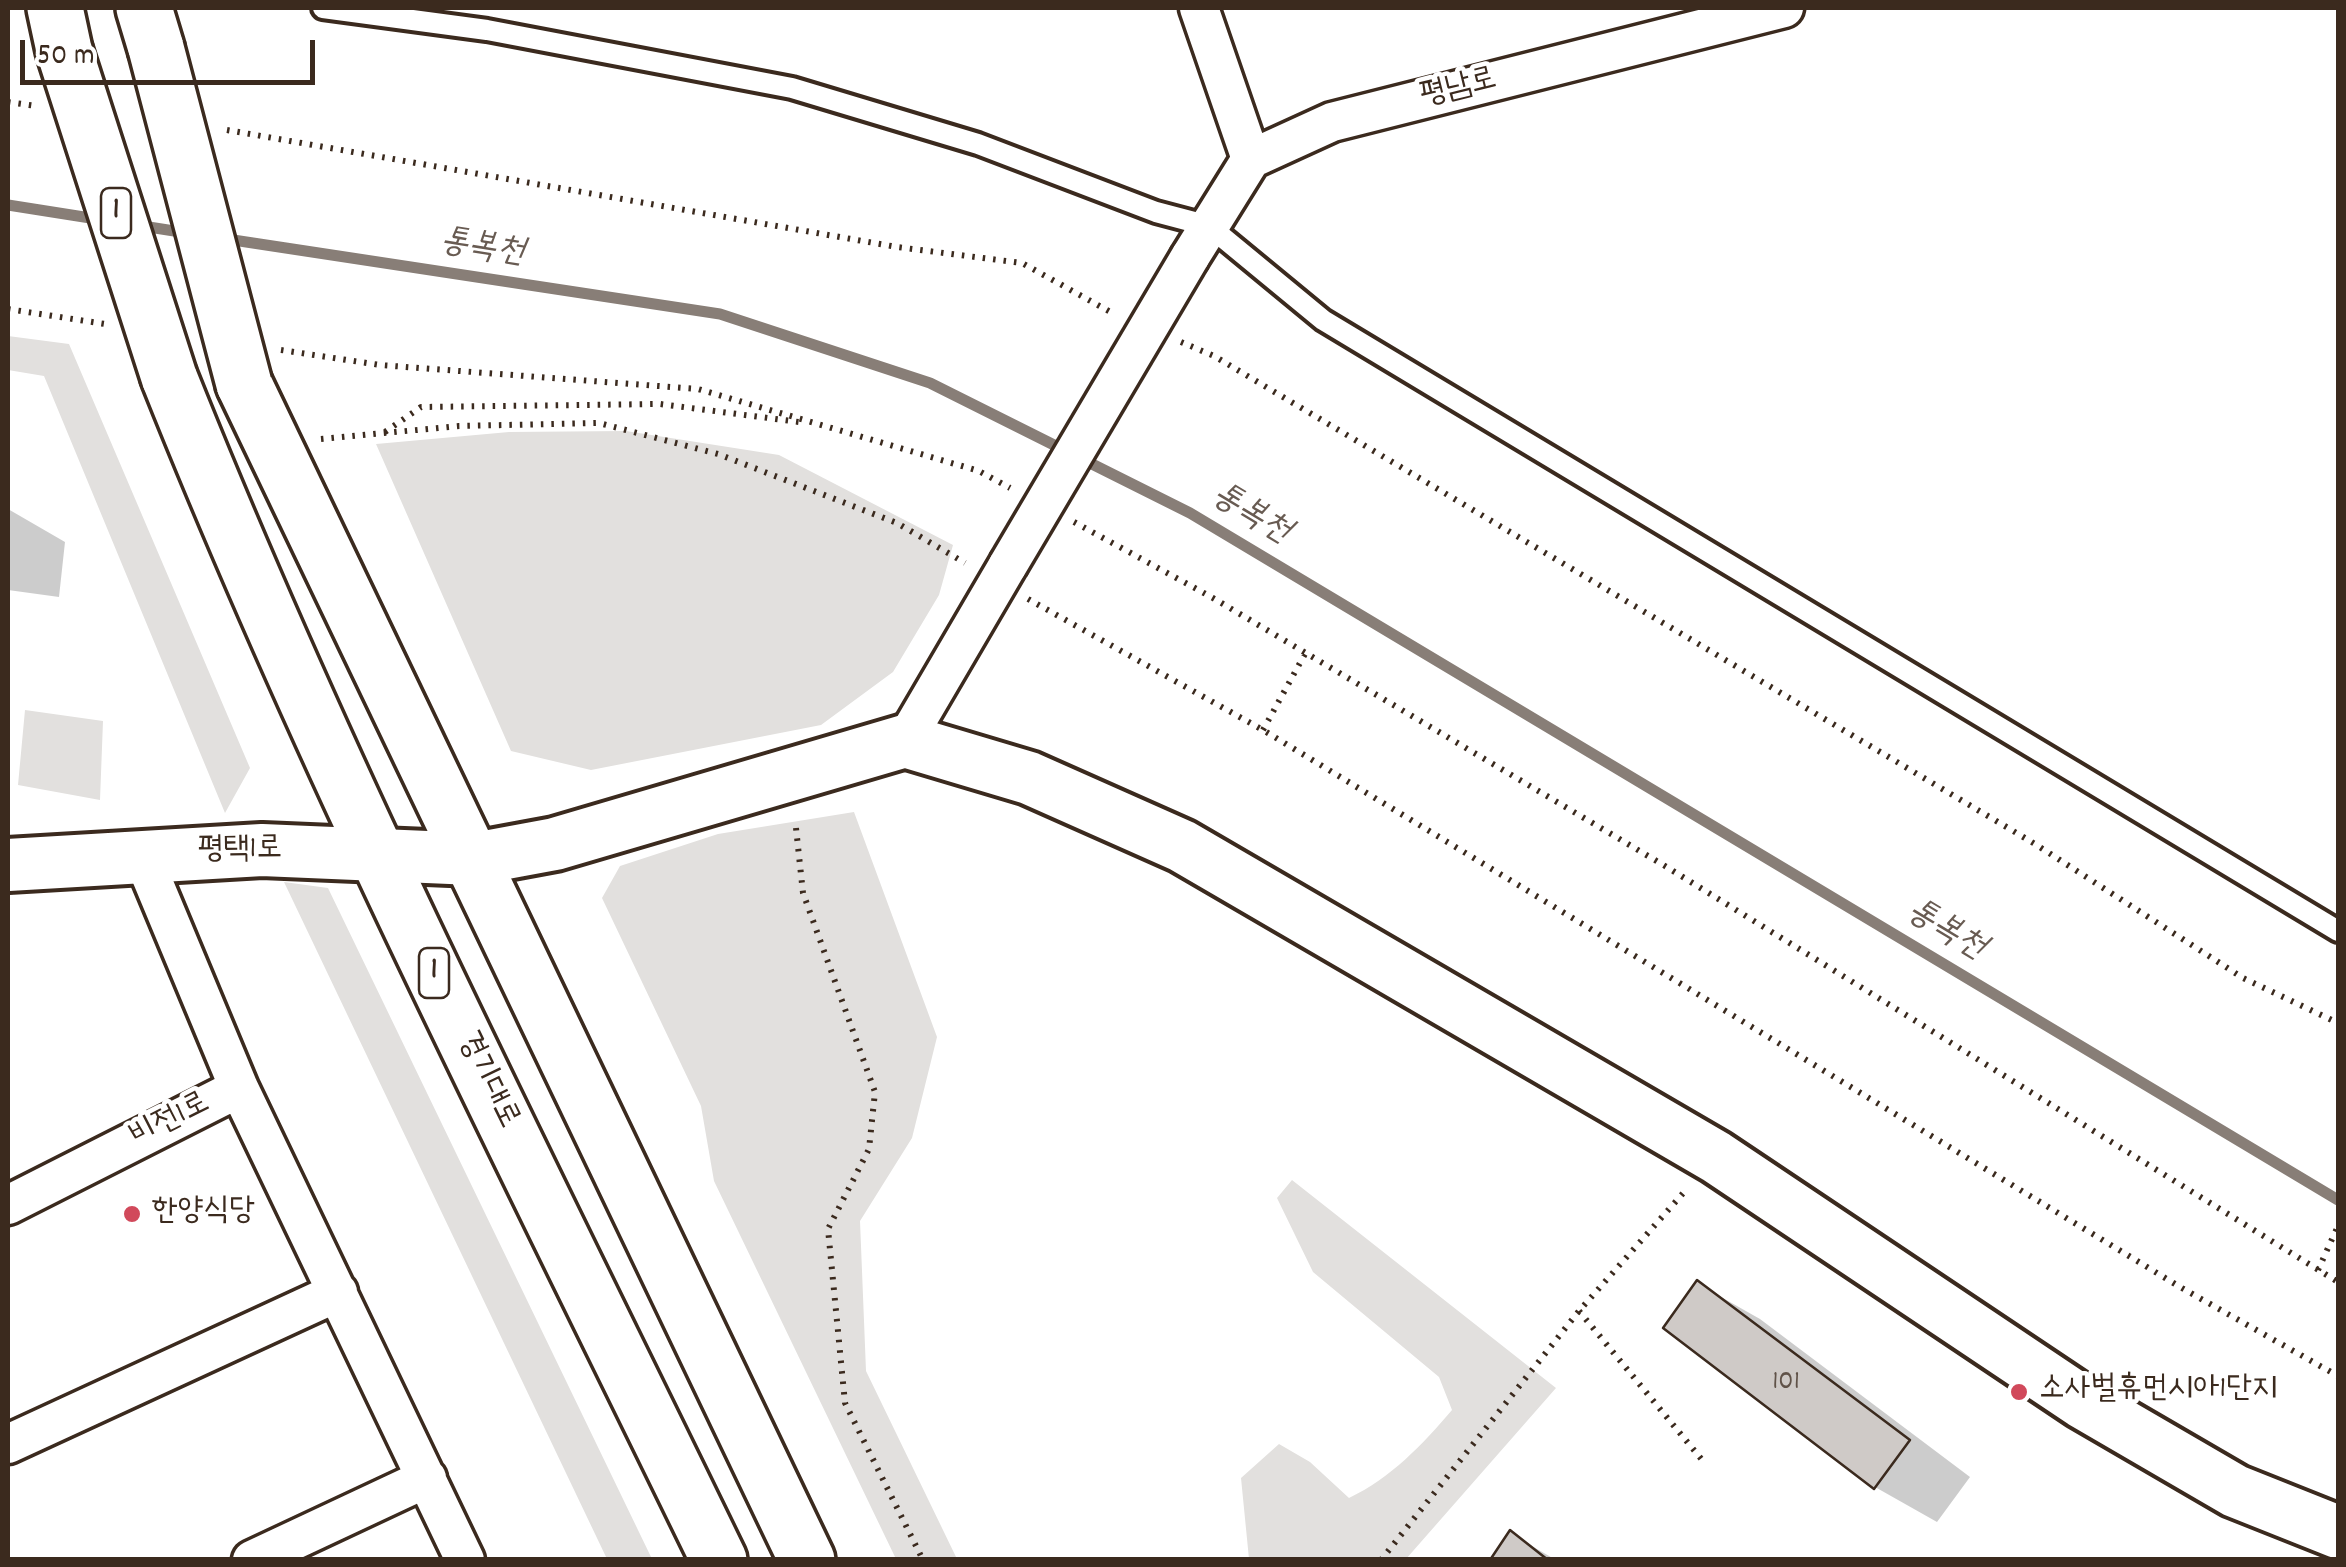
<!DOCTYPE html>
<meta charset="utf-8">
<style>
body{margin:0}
#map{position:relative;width:2346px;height:1567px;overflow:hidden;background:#fff;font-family:Dekko,sans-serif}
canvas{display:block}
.frame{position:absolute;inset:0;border:10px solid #3b2a1e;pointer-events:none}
.scale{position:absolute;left:20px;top:40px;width:295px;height:45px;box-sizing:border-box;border:5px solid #3b2a1e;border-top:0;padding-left:12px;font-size:30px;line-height:35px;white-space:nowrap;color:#3b2a1e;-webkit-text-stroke:8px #fff;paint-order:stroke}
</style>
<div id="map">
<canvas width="2346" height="1567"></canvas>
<div class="frame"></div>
<div class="scale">50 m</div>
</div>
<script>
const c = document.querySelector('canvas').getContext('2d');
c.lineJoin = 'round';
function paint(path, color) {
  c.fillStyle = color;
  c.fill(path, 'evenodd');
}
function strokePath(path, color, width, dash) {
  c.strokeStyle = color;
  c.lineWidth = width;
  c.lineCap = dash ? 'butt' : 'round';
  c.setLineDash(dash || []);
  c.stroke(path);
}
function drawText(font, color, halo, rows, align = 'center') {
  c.font = font + ' Dekko,"Poor Story",sans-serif';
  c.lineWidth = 9;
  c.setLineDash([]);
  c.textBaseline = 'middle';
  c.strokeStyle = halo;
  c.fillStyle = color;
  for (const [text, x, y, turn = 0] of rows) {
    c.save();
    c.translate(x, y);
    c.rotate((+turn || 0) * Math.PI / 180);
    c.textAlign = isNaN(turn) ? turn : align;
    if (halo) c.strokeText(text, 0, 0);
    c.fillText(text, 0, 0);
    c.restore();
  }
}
const green = new Path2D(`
 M 8,336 L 69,344 L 250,768 L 225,813 L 44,376 L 8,370 Z
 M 626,431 L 779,455 L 953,545 L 939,595 L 893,672 L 821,725 L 591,770 L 511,751 L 376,444 L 509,432 Z
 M 25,710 L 103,721 L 100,800 L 18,785 Z
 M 854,812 L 937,1037 L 912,1138 L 860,1221 L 866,1371 L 957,1559 L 896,1559 L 714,1181 L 701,1106 L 602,898 L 620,866 L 718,834 Z
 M 284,882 L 328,888 L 652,1559 L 607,1559 Z
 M 1292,1180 L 1556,1388 L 1406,1559 L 1249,1559 L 1241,1478 L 1279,1444 L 1310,1462 L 1349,1498 C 1391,1478 1422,1445 1452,1410 L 1439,1377 L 1313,1272 L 1277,1198 Z`);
const shadow = new Path2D(`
 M 8,509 L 65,542 L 59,597 L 8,590 Z
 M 1698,1284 L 1760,1319 L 1970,1477 L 1937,1522 L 1875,1487 Z
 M 1511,1534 L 1556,1560 L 1493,1560 Z`);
const stream = new Path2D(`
 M 8,205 L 103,220
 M 136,225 L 187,233
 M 220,238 L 720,314 L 930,383 L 1190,513 L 2338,1200`);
const building = new Path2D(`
 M 1697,1280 L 1910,1440 L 1874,1489 L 1663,1328 Z
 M 1510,1530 L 1548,1560 L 1490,1560 Z`);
const path = new Path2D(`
 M 8,102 L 36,106
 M 227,130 L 897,247 L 1022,263 L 1114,314
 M 8,309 L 105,324
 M 1181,342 L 1214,356 L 2035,844 L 2243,978 L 2338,1023
 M 281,350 L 380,365 L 698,389 L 979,471 L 1010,488
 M 385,432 L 421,407 L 660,404 L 799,422
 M 321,439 L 459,426 L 599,423 L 718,454 L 897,523 L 965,563
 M 1074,522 L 1213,598 L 1665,866 L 2338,1282
 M 1028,599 L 1263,730 L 2180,1287 L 2338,1376
 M 1263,730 L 1306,652
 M 796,828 L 803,893 L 875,1092 L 869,1149 L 828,1229 L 845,1403 L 923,1560
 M 2318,1270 L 2338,1226
 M 1579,1311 L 1703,1461
 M 1381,1560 L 1579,1311 L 1685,1191`);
const lane = new Path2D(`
 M 323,8 L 487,30 L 792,88 L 978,144 L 1156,212 L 1209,226 L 1323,320 L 2338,931`);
const street = new Path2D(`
 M 1199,8 L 1251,159
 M 1190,257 L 1251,159 L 1332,122 L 1784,8
 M 905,741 L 1008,565
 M 142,855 L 239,1088 L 465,1560
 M 8,1205 L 239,1088
 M 8,1444 L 338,1292
 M 252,1560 L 427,1478`);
const secondary = new Path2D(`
 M 8,865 L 262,850 L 474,859 L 555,844 L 905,741 L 1029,778 L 1182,846 L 1716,1157 L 2082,1402 L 2235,1491 L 2338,1532`);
const primary = new Path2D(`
 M 55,8 L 64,50
 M 144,8 L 156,48
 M 169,377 C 330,781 529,1169 719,1560
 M 244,384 L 807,1560`);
const streetBridge = new Path2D(`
 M 1008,565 L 1190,257`);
const primaryBridge = new Path2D(`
 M 156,48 L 244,384
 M 64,50 L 169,377`);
const markers = [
 [132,1214,10,"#d1495b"],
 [2019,1392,10,"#d1495b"]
];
const numberNames = [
 ["101",1786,1384]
];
const shields = [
 [116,213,30],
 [434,973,30]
];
const shieldNames = [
 ["1",116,213],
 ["1",434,973]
];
const streetNames = [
 ["평남로",1459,90,-14],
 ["평택1로",240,852,-1],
 ["경기대로",486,1081,64],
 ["비전1로",171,1122,-27]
];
const poiNames = [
 ["한양식당",152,1214],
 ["소사벌휴먼시아1단지",2039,1392]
];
const waterNames = [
 ["통복천",482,250,9],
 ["통복천",1250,516,31],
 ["통복천",1945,932,31]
];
paint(green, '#e2e0de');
paint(shadow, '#0003');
strokePath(stream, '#887e77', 11);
paint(building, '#cfcac7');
strokePath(building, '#3b2a1e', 2.5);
strokePath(lane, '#3b2a1e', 28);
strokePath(street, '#3b2a1e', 45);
strokePath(secondary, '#3b2a1e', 60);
strokePath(primary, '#3b2a1e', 62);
strokePath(path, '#3b2a1e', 6, [2.5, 8]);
strokePath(lane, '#fff', 20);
strokePath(street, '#fff', 38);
strokePath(secondary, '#fff', 52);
strokePath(primary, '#fff', 55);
strokePath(streetBridge, '#3b2a1e', 45, []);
strokePath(primaryBridge, '#3b2a1e', 62, []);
strokePath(streetBridge, '#fff', 38);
strokePath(primaryBridge, '#fff', 55);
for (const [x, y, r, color] of markers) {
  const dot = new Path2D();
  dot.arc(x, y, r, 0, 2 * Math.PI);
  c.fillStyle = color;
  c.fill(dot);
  strokePath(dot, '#fff', 4);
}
drawText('28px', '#605248', null, numberNames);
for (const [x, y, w] of shields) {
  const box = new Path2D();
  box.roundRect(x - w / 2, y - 25, w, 50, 8);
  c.fillStyle = '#fff';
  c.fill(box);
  strokePath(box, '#3b2a1e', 2.5);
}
drawText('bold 30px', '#3b2a1e', null, shieldNames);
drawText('32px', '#3b2a1e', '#fff', streetNames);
drawText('32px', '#3b2a1e', '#fff', poiNames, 'left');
drawText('italic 35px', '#685b52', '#fff', waterNames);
</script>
